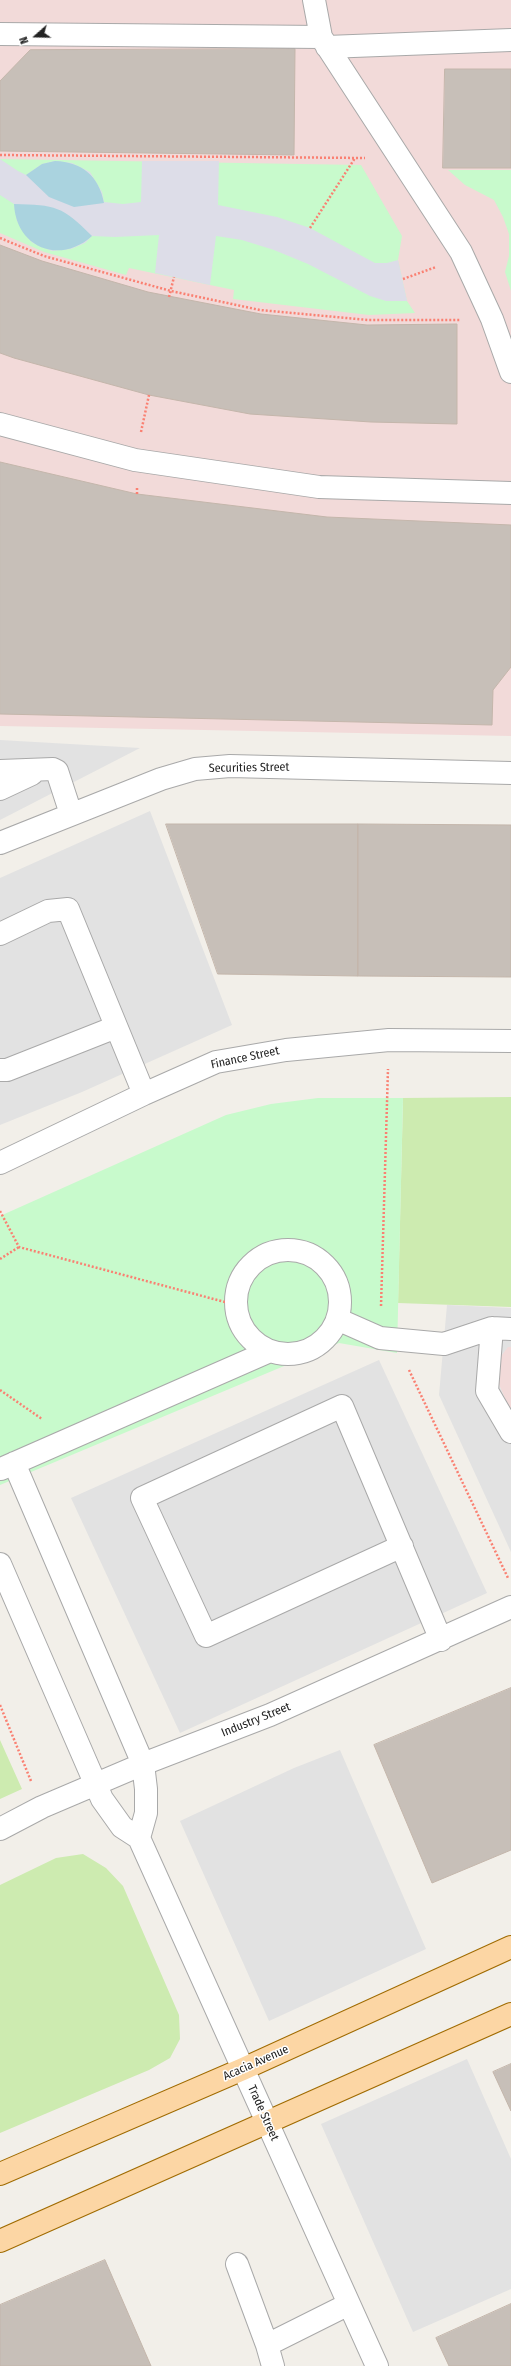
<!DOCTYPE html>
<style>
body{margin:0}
#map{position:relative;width:511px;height:2366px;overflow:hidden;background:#f2efe9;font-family:"Fira Sans Condensed",sans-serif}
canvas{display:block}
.north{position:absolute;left:16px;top:16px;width:40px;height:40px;-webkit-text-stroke:3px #fff;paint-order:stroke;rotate:250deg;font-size:11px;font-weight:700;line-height:16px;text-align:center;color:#222}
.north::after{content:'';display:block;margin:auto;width:14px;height:18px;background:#222;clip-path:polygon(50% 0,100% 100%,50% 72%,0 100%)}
</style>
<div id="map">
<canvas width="511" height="2366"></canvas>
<div class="north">N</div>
</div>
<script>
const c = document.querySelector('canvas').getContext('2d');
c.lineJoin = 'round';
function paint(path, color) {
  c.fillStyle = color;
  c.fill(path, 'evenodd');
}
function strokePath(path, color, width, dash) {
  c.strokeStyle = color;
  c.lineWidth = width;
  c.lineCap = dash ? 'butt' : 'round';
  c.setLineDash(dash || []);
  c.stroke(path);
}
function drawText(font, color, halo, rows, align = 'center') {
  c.font = font + ' "Fira Sans Condensed",sans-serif';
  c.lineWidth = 3;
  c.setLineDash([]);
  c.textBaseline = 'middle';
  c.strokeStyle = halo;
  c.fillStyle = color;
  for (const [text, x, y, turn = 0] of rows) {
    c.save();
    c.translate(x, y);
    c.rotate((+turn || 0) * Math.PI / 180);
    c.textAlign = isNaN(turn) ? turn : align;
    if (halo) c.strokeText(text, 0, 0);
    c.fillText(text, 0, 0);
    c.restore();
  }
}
const commercial = new Path2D(`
 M 0,0 L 511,0 L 511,736 L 0,726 Z
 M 508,1346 L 511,1347 L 511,1413 L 492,1368 Z`);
const grass = new Path2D(`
 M 511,1097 L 511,1307 L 398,1303 L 403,1098 Z
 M 0,1740 L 22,1789 L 0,1799 Z
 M 83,1854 L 106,1868 L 123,1886 L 179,2015 L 180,2039 L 170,2058 L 149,2070 L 0,2133 L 0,1885 L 56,1858 Z`);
const park = new Path2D(`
 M 0,159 L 361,165 L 402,236 L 398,260 L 407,301 L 415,313 L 369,315 L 233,299 L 234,290 L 129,268 L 126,275 L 44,252 L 0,233 Z
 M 448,170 L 511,170 L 511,291 L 505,272 L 509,256 L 509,234 L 503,217 L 494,200 L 465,185 Z
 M 318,1098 L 403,1098 L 397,1353 L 339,1343 L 0,1485 L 0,1216 L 226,1115 L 271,1104 Z`);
const parking = new Path2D(`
 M 0,740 L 140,748 L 0,820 Z
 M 150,811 L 232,1025 L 82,1092 L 0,1125 L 0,878 Z
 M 447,1305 L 511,1308 L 511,1347 L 508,1347 L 492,1368 L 511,1413 L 511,1552 L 439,1395 Z
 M 379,1360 L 487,1593 L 180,1733 L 71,1498 Z
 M 340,1750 L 426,1949 L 269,2021 L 180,1821 L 294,1768 Z
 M 467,2059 L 511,2159 L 511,2289 L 413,2332 L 321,2124 Z`);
const plaza = new Path2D(`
 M 0,159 L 18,171 L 26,175 L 42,164 L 55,161 L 72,163 L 90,172 L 102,192 L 104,202 L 123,204 L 141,202 L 142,161 L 219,161 L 218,205 L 277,217 L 310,228 L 375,263 L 387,263 L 398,260 L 407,301 L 386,301 L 370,296 L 308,264 L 274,250 L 242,240 L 216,236 L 210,285 L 155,273 L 159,235 L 115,237 L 92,236 L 85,243 L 71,249 L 52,251 L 33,243 L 27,237 L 17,221 L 14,204 L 0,195 Z`);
const water = new Path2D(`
 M 55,161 C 82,162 99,176 104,203 L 74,207 L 49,197 L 26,175 L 42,164 Z
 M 14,204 C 56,205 62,206 92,236 C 60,265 16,248 14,204 Z`);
const building = new Path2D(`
 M 295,49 L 294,155 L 0,151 L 0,81 L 30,50 Z
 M 445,69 L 511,69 L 511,168 L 443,168 Z
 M 0,245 L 42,261 L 148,292 L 261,314 L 367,325 L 457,324 L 457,424 L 371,422 L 250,414 L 149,395 L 14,358 L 0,353 Z
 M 0,462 L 137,494 L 327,517 L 511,525 L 511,667 L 493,690 L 492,725 L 0,714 Z
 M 166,824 L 358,824 L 358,976 L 218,974 Z
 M 358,824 L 511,825 L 511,977 L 358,976 Z
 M 511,1688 L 511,1850 L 432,1883 L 374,1745 Z
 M 511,2064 L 511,2111 L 493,2072 Z
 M 105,2260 L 151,2366 L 0,2366 L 0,2305 Z
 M 511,2304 L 511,2366 L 449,2366 L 436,2338 Z`);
const path = new Path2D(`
 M 0,155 L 365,158
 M 310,228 L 355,158
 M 0,238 L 44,256 L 171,291 L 260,310 L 368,320 L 461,320
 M 403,279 L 436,267
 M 169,297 L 174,277
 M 141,432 L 149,395
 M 137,488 L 137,494
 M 0,1211 L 19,1247 L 236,1305
 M 0,1259 L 19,1247
 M 381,1306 L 388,1069
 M 409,1370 L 508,1578
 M 0,1390 L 42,1419
 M 0,1705 L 31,1781`);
const minor = new Path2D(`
 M 314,0 L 321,37
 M 0,34 L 321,37 L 461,252 L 492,319 L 511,372
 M 327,47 L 511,40
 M 0,424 L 135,460 L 319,487 L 511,493
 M 0,771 L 53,769 L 57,771 L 71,814
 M 0,789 L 32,774
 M 0,843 L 161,779 L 195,769 L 230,766 L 511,773
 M 0,934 L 48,911 L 68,909 L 144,1094
 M 0,1070 L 7,1070 L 116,1027
 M 0,1163 L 144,1094 L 216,1062 L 286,1050 L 389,1040 L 511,1041
 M236 1302a52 52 0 1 1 104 0a52 52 0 1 1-104 0Z
 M 337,1319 L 380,1338 L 444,1344 L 492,1328 L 511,1329
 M 492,1328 L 487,1391 L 511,1432
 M 14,1463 L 143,1764 L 146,1789 L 146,1813 L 139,1838
 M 1,1469 L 270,1351
 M 402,1546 L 206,1636 L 142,1498 L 342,1406 L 441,1640
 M 0,1564 L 102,1799 L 122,1827 L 139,1838 L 377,2366
 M 0,1829 L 42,1807 L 143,1764 L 270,1715 L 511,1607
 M 237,2264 L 267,2345
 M 273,2366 L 267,2345 L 349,2304`);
const major = new Path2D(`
 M 0,2174 L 243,2069 L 511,1947
 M 0,2241 L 511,2014`);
const streetNames = [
 ["Securities Street",249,768,-1],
 ["Finance Street",245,1058,-12],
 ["Industry Street",256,1720,-22],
 ["Acacia Avenue",256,2063,-24],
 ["Trade Street",263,2113,66]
];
paint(commercial, '#f2dad9');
paint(grass, '#cdebb0');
paint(park, '#c8facc');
paint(parking, '#e2e2e2');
paint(plaza, '#dddde8');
paint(water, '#aad3df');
paint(building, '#c7bfb8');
strokePath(building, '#c4b6ab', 1);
strokePath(minor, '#a9a9a9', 24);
strokePath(major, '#a06b00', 24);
strokePath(path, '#fa8072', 2.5, [2, 2]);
strokePath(minor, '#fff', 22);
strokePath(major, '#fcd6a4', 22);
drawText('12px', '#222', '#fff', streetNames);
</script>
